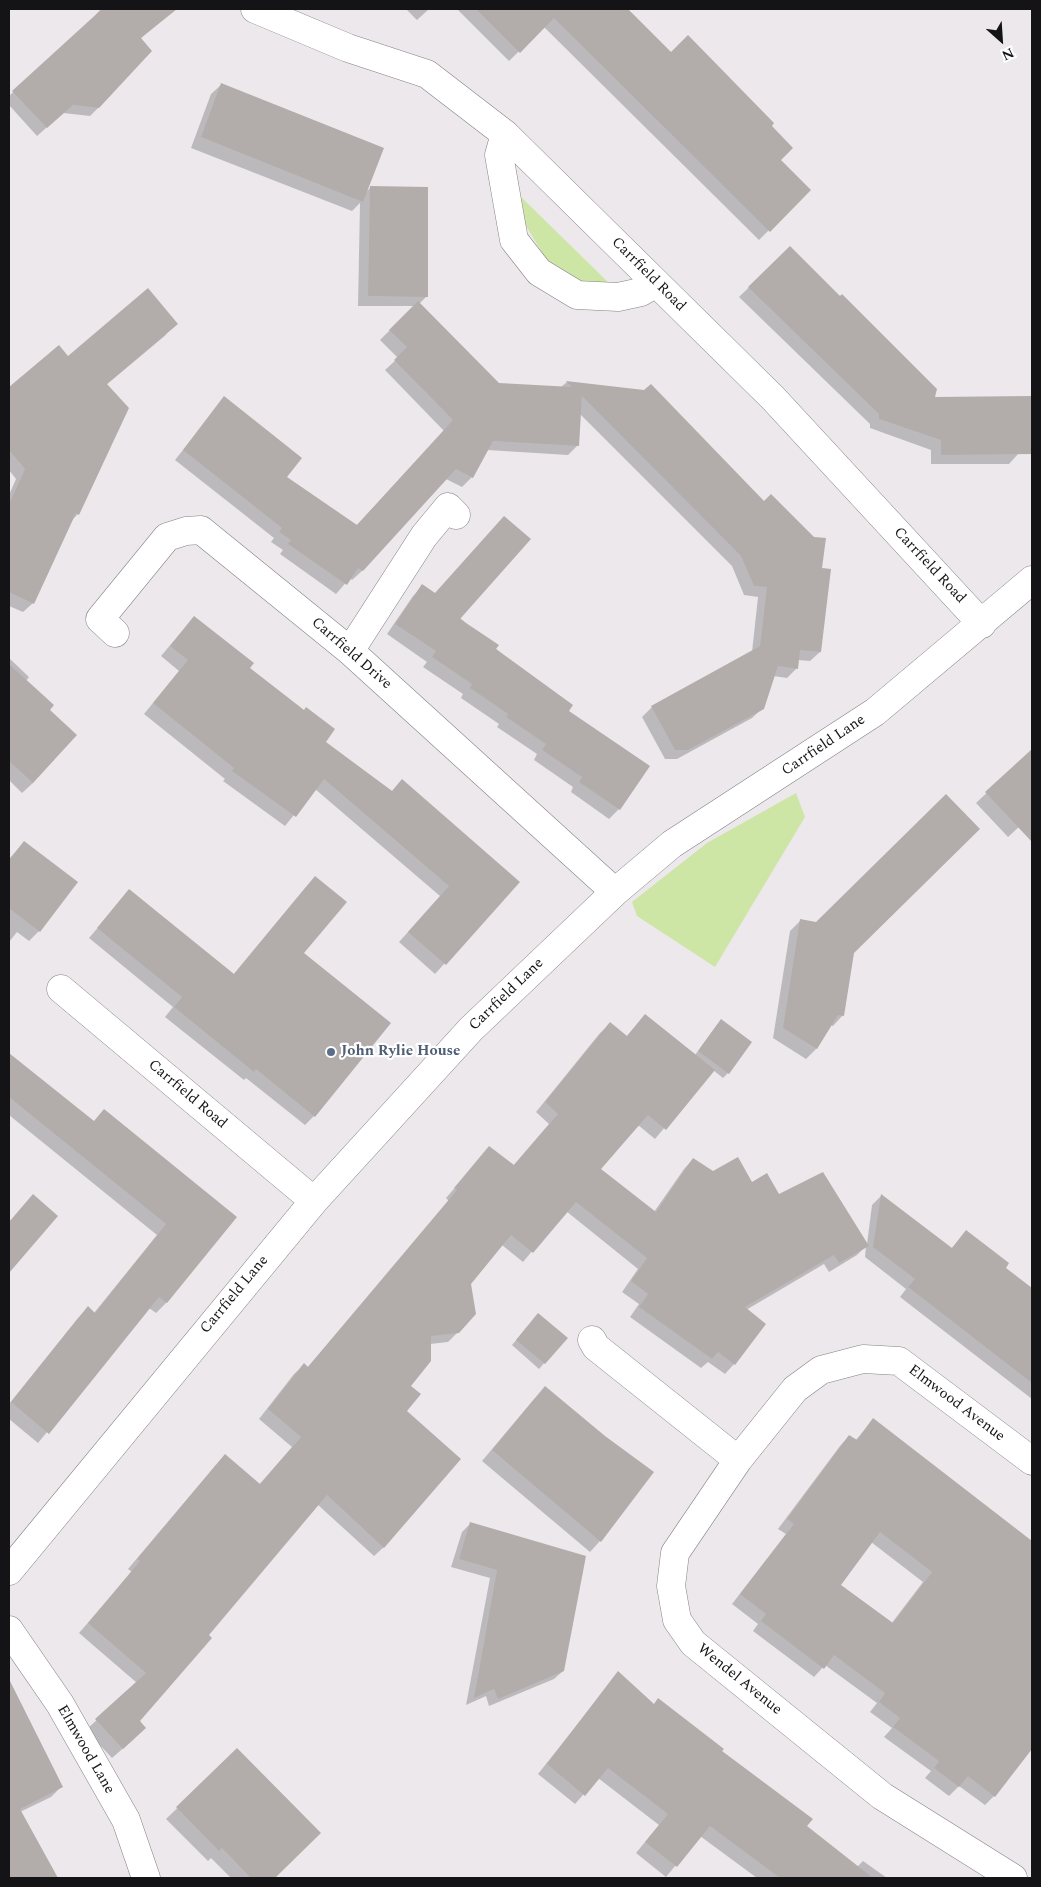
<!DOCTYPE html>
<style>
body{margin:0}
#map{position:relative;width:1041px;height:1887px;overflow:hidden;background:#ece8ec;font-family:Spectral,serif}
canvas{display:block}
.frame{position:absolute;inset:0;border:10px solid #141315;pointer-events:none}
.north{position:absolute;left:976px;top:15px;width:50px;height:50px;-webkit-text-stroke:4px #fff;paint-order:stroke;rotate:154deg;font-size:14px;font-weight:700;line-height:20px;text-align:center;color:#141315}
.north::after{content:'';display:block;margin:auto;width:18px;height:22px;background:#141315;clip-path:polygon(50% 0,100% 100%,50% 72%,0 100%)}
</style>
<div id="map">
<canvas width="1041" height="1887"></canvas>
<div class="frame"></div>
<div class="north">N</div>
</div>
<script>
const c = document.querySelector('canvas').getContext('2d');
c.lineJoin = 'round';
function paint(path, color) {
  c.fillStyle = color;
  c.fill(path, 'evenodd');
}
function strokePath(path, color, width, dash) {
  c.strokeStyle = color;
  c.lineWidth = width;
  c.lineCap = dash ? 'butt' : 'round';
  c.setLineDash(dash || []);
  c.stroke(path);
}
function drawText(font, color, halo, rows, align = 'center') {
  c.font = font + ' Spectral,serif';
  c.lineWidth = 4.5;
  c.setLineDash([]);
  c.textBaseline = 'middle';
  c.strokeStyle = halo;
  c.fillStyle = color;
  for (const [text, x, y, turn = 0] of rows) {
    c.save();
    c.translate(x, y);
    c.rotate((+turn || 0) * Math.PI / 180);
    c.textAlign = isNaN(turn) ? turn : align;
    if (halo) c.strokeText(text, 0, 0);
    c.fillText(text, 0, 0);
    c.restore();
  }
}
const green = new Path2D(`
 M 521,197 L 611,285 L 578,283 L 547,261 L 525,224 Z
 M 796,793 L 805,817 L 715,967 L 637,916 L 632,902 L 707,843 Z`);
const shadow = new Path2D(`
 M 101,9 L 143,9 L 156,24 L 140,39 L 99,107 L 90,116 L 63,113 L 37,136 L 9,105 L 9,96 L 92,19 Z
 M 406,9 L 429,9 L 417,20 Z
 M 457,9 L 626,9 L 671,54 L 770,126 L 779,160 L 809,190 L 759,240 L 544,27 L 509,61 Z
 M 222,84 L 365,193 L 370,188 L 427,296 L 419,304 L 499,384 L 561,387 L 567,382 L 645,392 L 820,569 L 820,652 L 810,661 L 798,660 L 797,668 L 787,678 L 773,676 L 763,708 L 752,718 L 677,759 L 665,759 L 642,717 L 652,707 L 752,652 L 758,597 L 744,595 L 732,566 L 579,413 L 578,445 L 568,455 L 487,450 L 472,477 L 462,487 L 446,479 L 362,571 L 352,580 L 350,578 L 336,594 L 280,554 L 283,550 L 271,542 L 274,538 L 175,460 L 224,398 L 285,477 L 356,526 L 444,431 L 385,370 L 398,358 L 380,340 L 414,306 L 358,306 L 360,203 L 352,211 L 191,148 L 211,94 Z
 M 790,247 L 934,398 L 1030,397 L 1032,396 L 1032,448 L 1019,453 L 1009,464 L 931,464 L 931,450 L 870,428 L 870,424 L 739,297 Z
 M 167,334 L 106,385 L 78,514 L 71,521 L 33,603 L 23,612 L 9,606 L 9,495 L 16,479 L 9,470 L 9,389 L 58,346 L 68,358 Z
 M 423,586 L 568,711 L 648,766 L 619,809 L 609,819 L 571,792 L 573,787 L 534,760 L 537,754 L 497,727 L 499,724 L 461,698 L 463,694 L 423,667 L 427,662 L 387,634 L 413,596 Z
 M 194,617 L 324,742 L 518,882 L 435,974 L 399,942 L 440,896 L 315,789 L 285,826 L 223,781 L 225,779 L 144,714 L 179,671 L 161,656 Z
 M 9,658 L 29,677 L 26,681 L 48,711 L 33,783 L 22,793 L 9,780 Z
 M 1032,750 L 1032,815 L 1008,837 L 976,803 Z
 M 24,843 L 39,931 L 29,941 L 17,932 L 9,942 L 9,859 Z
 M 306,887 L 302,954 L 314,1116 L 305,1125 L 246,1078 L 244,1080 L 165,1017 L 173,1007 L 89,938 L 130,890 L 233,975 Z
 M 800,921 L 853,953 L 843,1015 L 833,1026 L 830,1025 L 816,1049 L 806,1059 L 773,1038 L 790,931 Z
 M 645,1016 L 695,1055 L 717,1025 L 728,1073 L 723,1078 L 713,1070 L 655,1139 L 638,1125 L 600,1170 L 654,1212 L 684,1169 L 693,1159 L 713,1172 L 752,1183 L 778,1195 L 867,1244 L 872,1205 L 881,1196 L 951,1249 L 966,1232 L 1004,1268 L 1032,1290 L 1032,1399 L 900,1297 L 906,1289 L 865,1257 L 866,1246 L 857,1255 L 829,1272 L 824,1264 L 746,1310 L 734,1364 L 725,1374 L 708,1362 L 701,1368 L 630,1317 L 639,1304 L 622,1292 L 638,1269 L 566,1211 L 523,1262 L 502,1245 L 469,1284 L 458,1332 L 448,1342 L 430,1344 L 410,1386 L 384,1547 L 374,1556 L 317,1504 L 207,1635 L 138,1721 L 135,1738 L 112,1758 L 86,1730 L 137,1683 L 79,1633 L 132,1572 L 128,1569 L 216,1465 L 259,1485 L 292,1447 L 259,1419 L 294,1374 L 304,1365 L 307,1368 L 449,1201 L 446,1198 L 490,1147 L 513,1166 L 549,1124 L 536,1112 L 600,1033 L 610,1024 L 626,1037 Z
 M 9,1054 L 93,1122 L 235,1217 L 166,1303 L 156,1313 L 149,1308 L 38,1443 L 9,1419 L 9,1404 L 78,1318 L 88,1308 L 94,1313 L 157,1235 L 9,1115 Z
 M 534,1319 L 566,1338 L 539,1369 L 512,1345 Z
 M 535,1398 L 604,1437 L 600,1541 L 590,1552 L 482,1461 Z
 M 873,1420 L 1032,1543 L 1032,1702 L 1009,1731 L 994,1796 L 985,1805 L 959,1786 L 949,1796 L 925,1778 L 931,1771 L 884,1737 L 892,1728 L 870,1712 L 877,1703 L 825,1665 L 814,1677 L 753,1631 L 758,1624 L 732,1604 L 786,1534 L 778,1529 L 840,1446 L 849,1436 L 855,1441 ZM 871,1542 L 923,1582 L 891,1624 L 839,1586 Z
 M 470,1524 L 563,1671 L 554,1679 L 489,1706 L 486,1696 L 466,1705 L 490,1578 L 451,1567 L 462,1532 Z
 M 618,1673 L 653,1705 L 720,1752 L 805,1827 L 857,1867 L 863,1861 L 887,1878 L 757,1878 L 700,1836 L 666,1877 L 636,1853 L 659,1825 L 598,1778 L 575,1804 L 538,1774 Z
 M 9,1682 L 61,1787 L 51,1797 L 20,1812 L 57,1878 L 9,1878 Z
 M 237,1750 L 320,1833 L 274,1878 L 231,1878 L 211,1858 L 208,1861 L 166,1819 Z`);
const building = new Path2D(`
 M 102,9 L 177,9 L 141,38 L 152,51 L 99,108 L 73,105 L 47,128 L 12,91 Z
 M 476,9 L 628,9 L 671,52 L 688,35 L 774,123 L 772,126 L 793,148 L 781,160 L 811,190 L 770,232 L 554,18 L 520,53 Z
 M 221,83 L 384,148 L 363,202 L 201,137 Z
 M 370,186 L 428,187 L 428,297 L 368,296 Z
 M 790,246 L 840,296 L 842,294 L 937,389 L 935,397 L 1032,396 L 1032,454 L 941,455 L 941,440 L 879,419 L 879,414 L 748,287 Z
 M 148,288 L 178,324 L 107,384 L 129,408 L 79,515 L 76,513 L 34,604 L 9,592 L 9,504 L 25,469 L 9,450 L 9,387 L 59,345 L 68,356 Z
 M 418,301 L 499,383 L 572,387 L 566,381 L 644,390 L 651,384 L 764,501 L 771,494 L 814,537 L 826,538 L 822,568 L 831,569 L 821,652 L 800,650 L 798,669 L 778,666 L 764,709 L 688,750 L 675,750 L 651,706 L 760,646 L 767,587 L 754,586 L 741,556 L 582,396 L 579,446 L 493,441 L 473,478 L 456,469 L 363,571 L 358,568 L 347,585 L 288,544 L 291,540 L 279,532 L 282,528 L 183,450 L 224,396 L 302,458 L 287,477 L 357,525 L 453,420 L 394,360 L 407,347 L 389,330 Z
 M 504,516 L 531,539 L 460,619 L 499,645 L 496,649 L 573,705 L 569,711 L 650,766 L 620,810 L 579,782 L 582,777 L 542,750 L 546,744 L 506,717 L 508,714 L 470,688 L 472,684 L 432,657 L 436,651 L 395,624 L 422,584 L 435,593 Z
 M 194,616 L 254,663 L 250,668 L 304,710 L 306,707 L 335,729 L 326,742 L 392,791 L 402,779 L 520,882 L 446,965 L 408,932 L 449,886 L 324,779 L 296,817 L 232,771 L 234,768 L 153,703 L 188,660 L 170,646 Z
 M 9,664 L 54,705 L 50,710 L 77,735 L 33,783 L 9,761 Z
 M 1032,749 L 1032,842 L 985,792 Z
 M 946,794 L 980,829 L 854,953 L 844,1016 L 838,1015 L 817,1049 L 783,1028 L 800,919 L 816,922 Z
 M 24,841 L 78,882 L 40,932 L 9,908 L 9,860 Z
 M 315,876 L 347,902 L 304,953 L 391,1023 L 315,1117 L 256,1069 L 254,1072 L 174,1007 L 182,997 L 97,928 L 129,889 L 234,974 Z
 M 645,1014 L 715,1070 L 666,1130 L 648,1115 L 601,1169 L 656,1212 L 693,1158 L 713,1171 L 738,1157 L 752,1182 L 767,1173 L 779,1194 L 823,1172 L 869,1246 L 839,1263 L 834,1255 L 745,1307 L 766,1324 L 735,1365 L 718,1352 L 712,1359 L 639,1307 L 648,1294 L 631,1281 L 647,1258 L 576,1202 L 533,1253 L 511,1235 L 471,1284 L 476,1314 L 459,1333 L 431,1336 L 431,1361 L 411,1386 L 421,1394 L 407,1411 L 461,1459 L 384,1548 L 327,1495 L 209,1635 L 212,1638 L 140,1721 L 146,1728 L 123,1749 L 95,1719 L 146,1673 L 88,1623 L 140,1561 L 137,1559 L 225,1454 L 260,1484 L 301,1437 L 268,1409 L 304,1363 L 308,1367 L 457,1190 L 454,1188 L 489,1146 L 514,1165 L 558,1114 L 545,1102 L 610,1022 L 627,1036 Z
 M 721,1019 L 752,1042 L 729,1074 L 698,1051 Z
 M 9,1053 L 94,1121 L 104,1109 L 237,1217 L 167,1303 L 159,1297 L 49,1434 L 11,1402 L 88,1306 L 95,1313 L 166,1224 L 9,1097 Z
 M 33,1194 L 58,1216 L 9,1273 L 9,1222 Z
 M 881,1194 L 952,1248 L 966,1230 L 1009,1263 L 1006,1268 L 1032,1288 L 1032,1383 L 908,1287 L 915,1279 L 873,1247 Z
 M 538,1313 L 568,1338 L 545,1364 L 516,1340 Z
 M 545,1386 L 605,1436 L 654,1472 L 601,1542 L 492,1450 Z
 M 873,1418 L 1032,1541 L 1032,1749 L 995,1797 L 968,1776 L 959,1787 L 934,1768 L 939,1761 L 893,1727 L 900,1718 L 879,1702 L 885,1693 L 834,1655 L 824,1669 L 761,1621 L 766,1614 L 740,1594 L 794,1524 L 787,1519 L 849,1435 L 857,1440 ZM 880,1532 L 932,1572 L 893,1623 L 841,1585 Z
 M 470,1522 L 586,1556 L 564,1671 L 498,1699 L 494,1689 L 474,1698 L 497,1570 L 459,1559 Z
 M 618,1671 L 654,1704 L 658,1698 L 724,1749 L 722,1751 L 813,1819 L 807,1826 L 873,1878 L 780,1878 L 710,1826 L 677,1867 L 645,1842 L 668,1814 L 608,1768 L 585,1796 L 547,1764 Z
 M 9,1679 L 63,1787 L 20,1809 L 58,1878 L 9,1878 Z
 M 237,1748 L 321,1833 L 275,1878 L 251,1878 L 222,1848 L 219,1851 L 176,1807 Z`);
const minor = new Path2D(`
 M 255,9 L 348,48 L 427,74 L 505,134 L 773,398 L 982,624
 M 505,134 L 499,155 L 514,240 L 539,272 L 577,295 L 618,297 L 641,292 L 656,283
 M 115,633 L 100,619 L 167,537 L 186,531 L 201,530 L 350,651 L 615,892
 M 350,651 L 424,536 L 448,507 L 456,515
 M 61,989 L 314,1201
 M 592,1340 L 596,1347 L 738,1460 L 675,1553 L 671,1586 L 677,1620 L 693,1643 L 882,1796 L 1013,1878
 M 738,1460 L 795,1389 L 821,1370 L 863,1359 L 899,1361 L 1032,1461
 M 9,1571 L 314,1201 L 471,1029 L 615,892 L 672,844 L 875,712 L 1032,580
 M 9,1630 L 60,1704 L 126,1820 L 146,1878`);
const markers = [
 [331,1052,5,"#5c6f8a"]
];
const streetNames = [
 ["Carrfield Road",648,275,45],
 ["Carrfield Road",929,566,47],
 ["Carrfield Drive",351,654,41],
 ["Carrfield Lane",824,746,-34],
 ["Carrfield Lane",507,995,-44],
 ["Carrfield Road",187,1095,40],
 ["Carrfield Lane",235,1295,-50],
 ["Elmwood Avenue",956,1404,37],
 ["Wendel Avenue",739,1680,39],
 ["Elmwood Lane",85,1750,60]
];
const serviceNames = [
 ["John Rylie House",341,1052]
];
paint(green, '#cde6a6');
paint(shadow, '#0003');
paint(building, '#b2adab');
strokePath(minor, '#848185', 29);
strokePath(minor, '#fff', 28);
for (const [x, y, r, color] of markers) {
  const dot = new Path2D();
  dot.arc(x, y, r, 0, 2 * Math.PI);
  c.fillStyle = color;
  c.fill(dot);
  strokePath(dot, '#fff', 2);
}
drawText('15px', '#141315', '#fff', streetNames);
drawText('bold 15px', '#4e5e75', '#fff', serviceNames, 'left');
</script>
